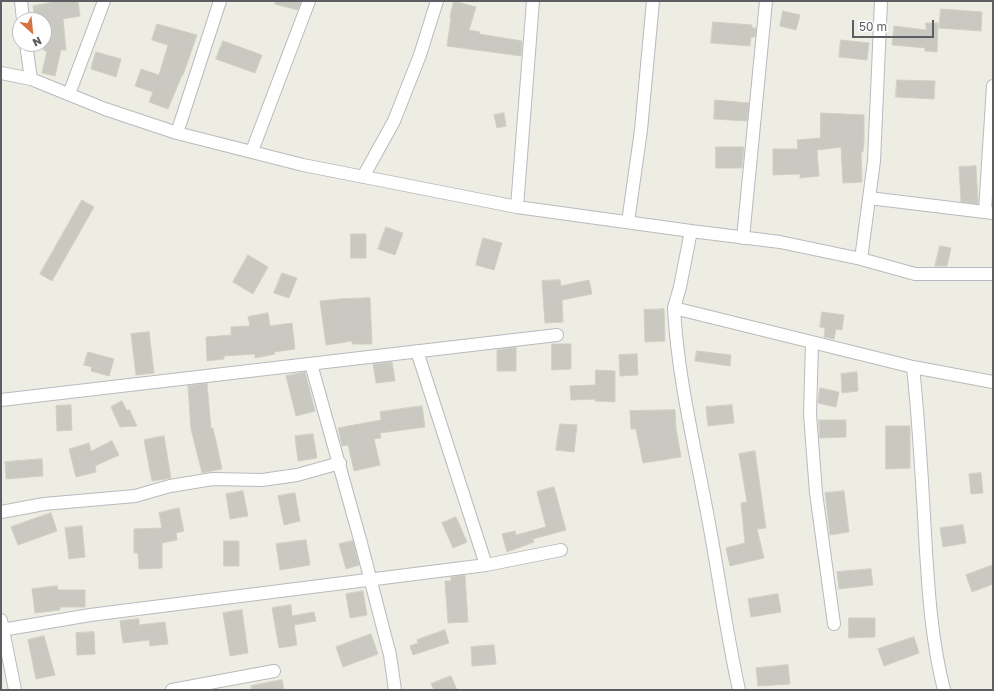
<!DOCTYPE html>
<style>
body{margin:0}
#map{position:relative;width:994px;height:691px;overflow:hidden;background:#edede4;font-family:"Golos Text",sans-serif}
canvas{display:block}
.frame{position:absolute;inset:0;border:2px solid #5c5e63;pointer-events:none}
.north{position:absolute;left:12px;top:12px;width:40px;height:40px;box-sizing:border-box;background:#fff;border:1px solid #bebfc1;border-radius:50%;rotate:153deg;font-size:11px;font-weight:700;line-height:16px;text-align:center;color:#5c5e63}
.north::after{content:'';display:block;margin:auto;width:14px;height:18px;background:#d57142;clip-path:polygon(50% 0,100% 100%,50% 72%,0 100%)}
.scale{position:absolute;left:852px;top:20px;width:82px;height:18px;box-sizing:border-box;border:2px solid #5c5e63;border-top:0;padding-left:5px;font-size:12px;line-height:14px;white-space:nowrap;color:#5c5e63;-webkit-text-stroke:3px #fff;paint-order:stroke}
</style>
<div id="map">
<canvas width="994" height="691"></canvas>
<div class="frame"></div>
<div class="north">N</div>
<div class="scale">50 m</div>
</div>
<script>
const c = document.querySelector('canvas').getContext('2d');
c.lineJoin = 'round';
function paint(path, color) {
  c.fillStyle = color;
  c.fill(path, 'evenodd');
}
function strokePath(path, color, width, dash) {
  c.strokeStyle = color;
  c.lineWidth = width;
  c.lineCap = dash ? 'butt' : 'round';
  c.setLineDash(dash || []);
  c.stroke(path);
}
const building = new Path2D(`
 M 59,1 L 78,1 L 80,16 L 63,19 L 66,50 L 61,50 L 55,76 L 42,73 L 47,51 L 44,51 L 44,20 L 35,20 L 33,6 Z
 M 276,1 L 301,1 L 298,10 L 275,4 Z
 M 454,1 L 476,7 L 469,30 L 480,32 L 479,34 L 522,41 L 521,56 L 447,46 L 451,18 L 450,17 Z
 M 941,9 L 982,12 L 981,31 L 939,28 Z
 M 783,11 L 800,15 L 796,30 L 780,26 Z
 M 713,22 L 752,25 L 752,28 L 756,28 L 755,37 L 751,37 L 750,46 L 711,43 Z
 M 926,23 L 938,23 L 937,52 L 925,51 L 925,48 L 892,45 L 894,26 L 926,30 Z
 M 157,24 L 197,35 L 183,75 L 182,75 L 168,109 L 149,102 L 153,92 L 135,86 L 141,69 L 159,75 L 168,45 L 152,40 Z
 M 841,40 L 869,43 L 867,60 L 839,57 Z
 M 223,41 L 262,55 L 255,73 L 216,59 Z
 M 96,52 L 121,59 L 116,77 L 91,69 Z
 M 897,80 L 935,81 L 934,99 L 896,97 Z
 M 715,100 L 749,103 L 747,121 L 714,119 Z
 M 504,113 L 506,126 L 497,128 L 494,115 Z
 M 821,113 L 864,115 L 864,142 L 863,152 L 861,152 L 862,182 L 843,183 L 841,147 L 817,150 L 819,176 L 800,178 L 800,174 L 773,175 L 773,149 L 798,149 L 797,140 L 820,138 Z
 M 716,147 L 744,147 L 742,168 L 716,168 Z
 M 976,166 L 978,204 L 961,202 L 959,167 Z
 M 82,200 L 94,207 L 52,281 L 40,274 Z
 M 386,227 L 403,233 L 395,255 L 378,249 Z
 M 351,234 L 366,234 L 366,258 L 351,258 Z
 M 483,238 L 502,243 L 494,270 L 476,265 Z
 M 940,246 L 951,248 L 947,266 L 935,266 Z
 M 248,255 L 268,267 L 253,294 L 233,282 Z
 M 282,273 L 297,278 L 289,298 L 274,293 Z
 M 560,280 L 561,286 L 589,280 L 592,294 L 562,300 L 563,322 L 545,323 L 542,281 Z
 M 370,298 L 372,344 L 352,344 L 352,341 L 326,345 L 320,301 L 340,299 Z
 M 664,309 L 665,341 L 645,342 L 644,310 Z
 M 822,312 L 844,315 L 842,330 L 836,329 L 834,339 L 824,337 L 825,328 L 820,327 Z
 M 268,313 L 270,326 L 292,323 L 295,349 L 274,352 L 275,354 L 255,358 L 255,354 L 224,356 L 224,359 L 207,361 L 206,337 L 231,335 L 231,327 L 250,326 L 248,317 Z
 M 149,332 L 154,373 L 136,375 L 131,334 Z
 M 552,344 L 571,344 L 571,369 L 552,370 Z
 M 516,347 L 516,371 L 497,371 L 497,350 Z
 M 697,351 L 731,355 L 730,366 L 695,361 Z
 M 88,352 L 114,359 L 109,376 L 91,371 L 92,367 L 84,365 Z
 M 637,354 L 638,375 L 620,376 L 619,355 Z
 M 392,362 L 395,381 L 376,383 L 373,364 Z
 M 596,370 L 615,371 L 615,402 L 595,401 L 595,399 L 571,400 L 570,386 L 595,385 Z
 M 305,372 L 315,411 L 296,416 L 286,376 Z
 M 857,372 L 858,391 L 842,393 L 841,374 Z
 M 207,383 L 211,429 L 213,428 L 222,469 L 202,473 L 191,429 L 188,386 Z
 M 820,388 L 839,392 L 836,407 L 818,403 Z
 M 122,401 L 127,411 L 129,409 L 137,426 L 120,427 L 111,407 Z
 M 71,405 L 72,430 L 57,431 L 56,406 Z
 M 732,405 L 734,423 L 708,426 L 706,407 Z
 M 422,406 L 425,427 L 380,433 L 381,438 L 374,439 L 380,465 L 354,471 L 348,445 L 342,446 L 338,428 L 381,420 L 380,412 Z
 M 675,410 L 676,428 L 681,457 L 643,463 L 636,429 L 631,429 L 630,411 Z
 M 819,420 L 846,420 L 846,437 L 820,438 Z
 M 560,424 L 577,425 L 574,452 L 556,450 Z
 M 886,426 L 910,426 L 910,468 L 886,469 Z
 M 313,434 L 317,458 L 298,461 L 295,436 Z
 M 164,436 L 171,478 L 152,481 L 144,440 Z
 M 112,441 L 119,455 L 95,466 L 96,472 L 76,477 L 69,449 L 89,443 L 91,451 Z
 M 755,451 L 766,528 L 757,529 L 764,558 L 730,566 L 726,548 L 745,543 L 741,503 L 747,502 L 739,454 Z
 M 42,459 L 43,476 L 6,479 L 5,462 Z
 M 981,473 L 983,493 L 971,494 L 969,474 Z
 M 554,487 L 566,530 L 533,539 L 534,542 L 507,552 L 502,534 L 515,531 L 516,535 L 546,527 L 537,492 Z
 M 243,491 L 248,516 L 230,519 L 226,494 Z
 M 844,491 L 849,532 L 830,535 L 825,493 Z
 M 295,493 L 300,521 L 284,525 L 278,496 Z
 M 179,508 L 184,531 L 176,533 L 177,540 L 162,543 L 162,568 L 139,569 L 138,553 L 134,553 L 134,529 L 162,528 L 159,513 Z
 M 51,513 L 57,531 L 18,545 L 11,527 Z
 M 456,517 L 467,542 L 453,548 L 442,523 Z
 M 963,525 L 966,543 L 943,547 L 940,528 Z
 M 82,526 L 85,557 L 69,559 L 65,528 Z
 M 306,540 L 310,565 L 280,570 L 276,544 Z
 M 224,541 L 239,541 L 239,566 L 224,566 Z
 M 353,541 L 359,565 L 346,569 L 339,544 Z
 M 993,565 L 993,584 L 972,592 L 966,575 Z
 M 871,569 L 873,585 L 839,589 L 837,572 Z
 M 465,575 L 468,622 L 448,623 L 445,581 L 451,581 L 451,577 Z
 M 57,586 L 58,590 L 85,590 L 85,607 L 60,607 L 60,610 L 35,613 L 32,589 Z
 M 363,591 L 367,615 L 350,618 L 346,594 Z
 M 778,594 L 781,612 L 751,617 L 748,599 Z
 M 291,605 L 292,616 L 314,612 L 316,621 L 294,625 L 297,645 L 279,648 L 272,608 Z
 M 242,610 L 248,653 L 230,656 L 223,613 Z
 M 849,618 L 875,618 L 875,637 L 849,638 Z
 M 139,619 L 139,625 L 165,622 L 168,644 L 150,646 L 149,640 L 123,643 L 120,621 Z
 M 445,630 L 449,643 L 413,655 L 410,646 L 418,643 L 417,640 Z
 M 94,632 L 95,654 L 77,655 L 76,633 Z
 M 371,634 L 378,654 L 343,667 L 336,647 Z
 M 44,636 L 55,675 L 36,679 L 28,640 Z
 M 914,637 L 919,653 L 884,666 L 878,649 Z
 M 494,645 L 496,664 L 472,666 L 471,647 Z
 M 788,665 L 790,684 L 758,686 L 756,668 Z
 M 451,676 L 457,690 L 434,690 L 431,684 Z
 M 282,680 L 284,690 L 252,690 L 251,686 Z`);
const minor = new Path2D(`
 M 21,1 L 23,20
 M 26,44 L 31,79
 M 1,73 L 31,79 L 105,109 L 177,133 L 303,165 L 517,207 L 691,231 L 680,287 L 674,308 L 913,367 L 993,382
 M 69,94 L 104,1
 M 177,133 L 220,1
 M 252,151 L 309,1
 M 363,177 L 394,121 L 420,55 L 437,1
 M 869,198 L 993,213
 M 517,207 L 533,1
 M 985,211 L 993,86
 M 628,222 L 641,130 L 653,1
 M 691,231 L 780,242 L 861,259 L 874,161 L 881,1
 M 743,238 L 766,1
 M 861,259 L 915,274 L 993,274
 M 674,308 C 678,383 697,455 710,529 C 720,583 727,636 739,690
 M 812,343 L 810,414 L 816,493 L 834,624
 M 417,351 L 486,565
 M 311,364 L 361,543 L 390,655 L 395,690
 M 913,367 C 919,423 922,478 925,534 C 928,586 931,639 944,690
 M 1,400 L 557,335
 M 1,512 L 44,504 L 135,496 L 170,486 L 213,479 L 262,480 L 297,475 L 340,463
 M 1,620 L 15,690
 M 2,630 L 90,615 L 486,565 L 561,550
 M 172,690 L 274,671`);
paint(building, '#c9c8c1');
strokePath(building, '#d1d0c3', 1);
strokePath(minor, '#b9babf', 14);
strokePath(minor, '#fff', 12);
</script>
